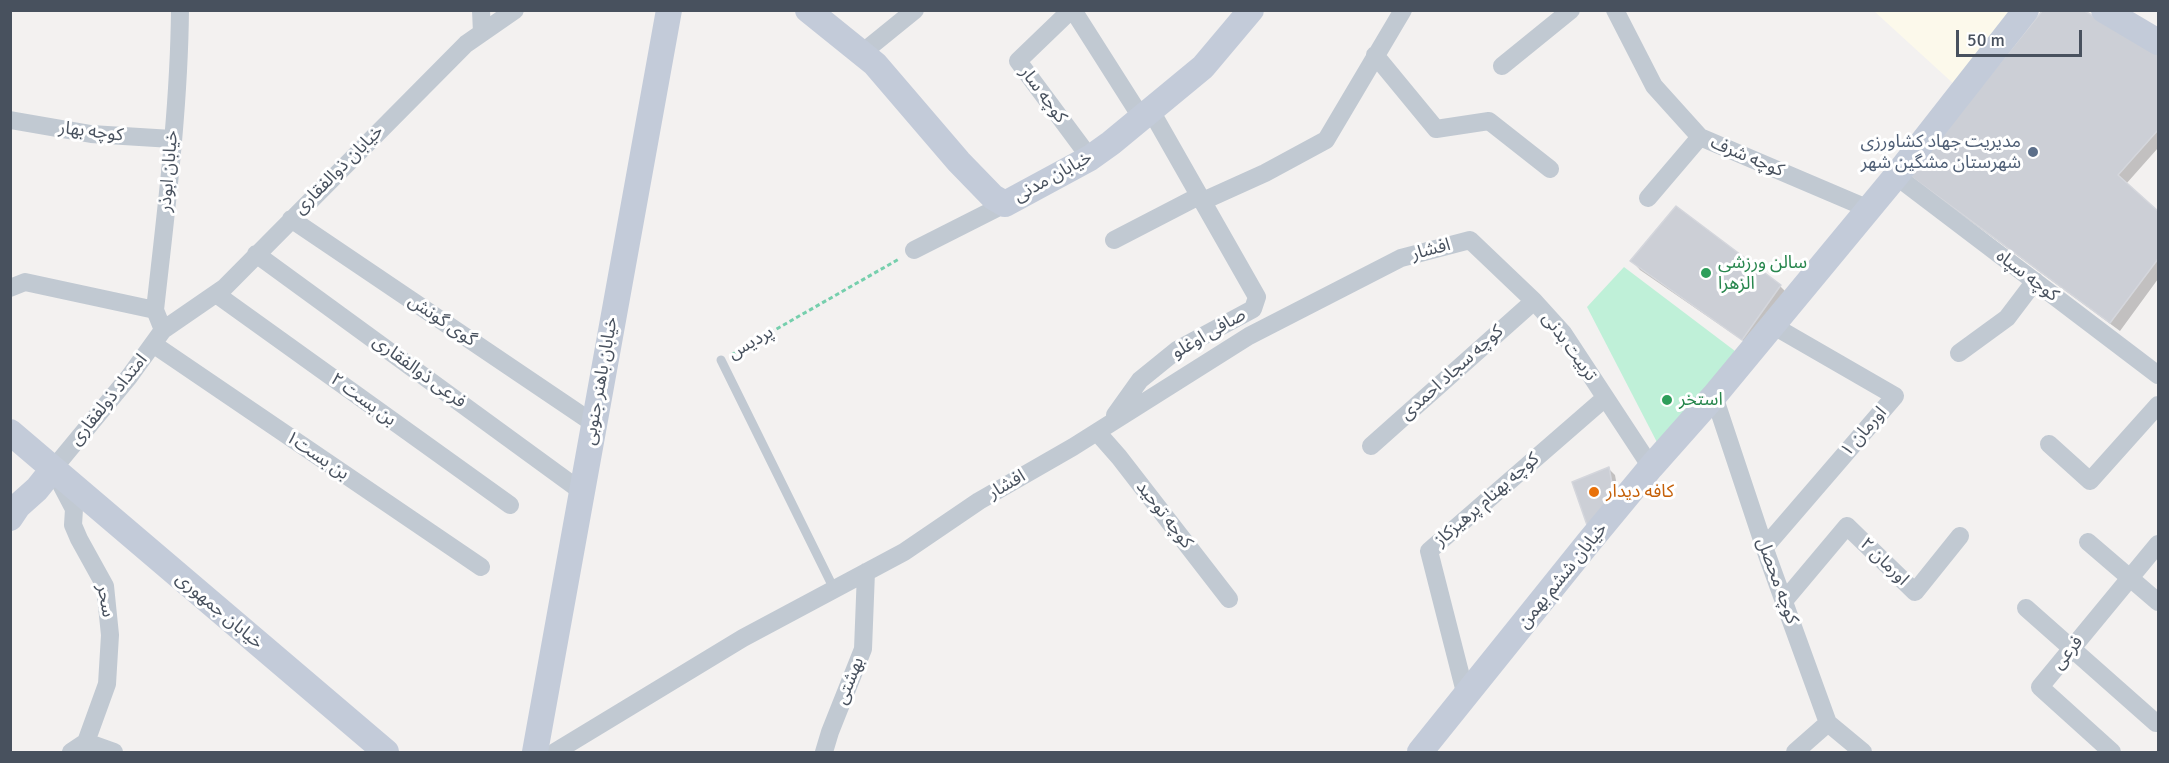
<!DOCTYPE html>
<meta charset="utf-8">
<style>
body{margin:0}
#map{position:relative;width:2169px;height:763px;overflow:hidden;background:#f3f1f0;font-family:Signika,sans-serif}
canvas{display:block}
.frame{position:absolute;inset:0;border:12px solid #48515e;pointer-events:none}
.scale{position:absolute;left:1956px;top:30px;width:126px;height:27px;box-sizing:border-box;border:3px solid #48515e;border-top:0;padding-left:8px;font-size:18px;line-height:21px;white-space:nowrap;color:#48515e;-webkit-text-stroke:4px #fff;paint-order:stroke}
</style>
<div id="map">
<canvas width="2169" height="763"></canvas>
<div class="frame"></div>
<div class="scale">50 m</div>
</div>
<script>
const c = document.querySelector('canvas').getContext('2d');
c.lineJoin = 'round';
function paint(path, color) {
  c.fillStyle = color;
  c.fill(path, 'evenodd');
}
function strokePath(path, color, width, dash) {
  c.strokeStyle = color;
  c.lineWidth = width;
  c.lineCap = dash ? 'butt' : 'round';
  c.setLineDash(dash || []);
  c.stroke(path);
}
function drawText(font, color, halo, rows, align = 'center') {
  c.font = font + ' Signika,"Noto Sans Arabic",sans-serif';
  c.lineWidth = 6;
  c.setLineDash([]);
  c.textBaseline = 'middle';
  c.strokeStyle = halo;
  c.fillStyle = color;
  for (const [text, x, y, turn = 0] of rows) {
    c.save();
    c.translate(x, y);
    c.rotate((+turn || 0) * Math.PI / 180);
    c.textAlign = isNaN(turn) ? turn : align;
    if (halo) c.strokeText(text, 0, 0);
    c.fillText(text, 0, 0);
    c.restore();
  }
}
const commercial = new Path2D(`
 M 1874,11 L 2016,11 L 1956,86 Z`);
const green = new Path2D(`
 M 1624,267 L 1735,351 L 1661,450 L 1587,307 Z`);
const shadow = new Path2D(`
 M 2080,10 L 2158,55 L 2158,148 L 2126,184 L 2158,213 L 2158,279 L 2120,331 L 1920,184 Z
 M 1632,261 L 1780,286 L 1789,295 L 1752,347 L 1640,270 Z
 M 1609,469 L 1615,475 L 1621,508 L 1594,530 Z`);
const building = new Path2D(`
 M 2043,10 L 2083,10 L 2158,53 L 2158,130 L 2118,175 L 2158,211 L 2158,259 L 2110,323 L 1909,175 Z
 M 1676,206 L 1781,285 L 1742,340 L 1630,261 Z
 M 1609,467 L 1615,501 L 1587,525 L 1572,482 Z`);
const path = new Path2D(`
 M 731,355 L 899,259`);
const lane = new Path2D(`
 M 721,360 L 834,589`);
const street = new Path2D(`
 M 481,10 L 482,33
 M 1071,10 L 1018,61 L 1090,158
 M 1073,10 L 1141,117
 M 1615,10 L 1654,86 L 1700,137 L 1869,209
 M 862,53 L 915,10
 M 1375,55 L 1436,129 L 1489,121 L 1550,169
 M 1502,66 L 1571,10
 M 10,120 L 91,134 L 172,139
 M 1896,176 L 2158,375
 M 1648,198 L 1700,137
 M 1203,201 L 1265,173 L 1326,140 L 1403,10
 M 291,219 L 593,423
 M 1114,240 L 1199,196
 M 914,250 L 1005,204
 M 256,254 L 581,491
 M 10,288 L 25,282 L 155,310
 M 216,294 L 510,505
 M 163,330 L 155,310 C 166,211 179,110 180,10
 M 153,344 L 481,567
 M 1959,353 L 2007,318 L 2035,281
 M 1714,396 L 1767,555 L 1828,723 L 1795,752
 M 1115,415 L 1140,380 L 1177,350 L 1253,309 L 1257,297 L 1150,109
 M 1097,432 L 1119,457 L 1229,599
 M 2049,444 L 2090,481 L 2158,405
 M 1371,446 L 1534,301
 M 2088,542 L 2158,602
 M 1764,548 L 1895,396 L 1772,325
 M 1784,601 L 1847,526 L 1915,592 L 1960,536
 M 2026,608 L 2156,723
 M 1466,696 L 1429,551 L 1605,398
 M 1828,723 L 1863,752
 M 86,742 L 107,684 L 110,635 L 105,586 L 79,539 L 73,525 L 74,509 L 53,469 L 129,377 L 163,330 L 224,288 L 466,44 L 515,10
 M 71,752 L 86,742 L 114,752
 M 555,752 L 743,638 L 904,552 L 979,501 L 1073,447 L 1249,336 L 1401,258 L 1470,240 L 1534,301 L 1563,333 L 1651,467
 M 824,752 L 830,732 L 863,649 L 866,572
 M 2112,752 L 2040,687 L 2158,544`);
const secondary = new Path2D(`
 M 808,10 L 875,64 L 959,162 L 993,197 L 1005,204 L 1090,158 L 1111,143 L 1203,67 L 1251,10
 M 2104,10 L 2158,42
 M 10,432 L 386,752
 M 10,518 L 18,506 L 37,489 L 53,469
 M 535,752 L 669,10
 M 1420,752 L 1588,543 L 1651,467 L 1714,396 L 1896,176 L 2026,10`);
const markers = [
 [2033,152,6,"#5c6f8a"],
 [1706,273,6,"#2e9e5b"],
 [1667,400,6,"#2e9e5b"],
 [1594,492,6,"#e8710a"]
];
const streetNames = [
 ["کوچه سار",1043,95,53],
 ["کوچه بهار",91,132,7],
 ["کوچه شرف",1747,157,23],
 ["خیابان ذوالفقاری",339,170,-45],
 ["خیابان ابوذر",169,171,-85],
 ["خیابان مدنی",1053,177,-29],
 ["افشار",1431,250,-15],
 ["کوچه سپاه",2027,276,37],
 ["گوی گونش",442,321,34],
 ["صافی اوغلو",1209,334,-30],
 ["پردیس",751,343,-30],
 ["تربیت بدنی",1569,347,54],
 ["فرعی ذوالفقاری",419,372,36],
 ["کوچه سجاد احمدی",1452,373,-42],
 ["خیابان باهنر جنوبی",601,381,-80],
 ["امتداد ذولفقاری",109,400,-51],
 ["بن بست ۲",363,400,36],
 ["اورمان ۱",1864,432,-49],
 ["بن بست۱",317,456,34],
 ["افشار",1007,485,-30],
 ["کوچه بهنام پرهیزکاز",1487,500,-41],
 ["کوچه توحید",1164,515,52],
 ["اورمان ۲",1884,562,44],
 ["خیابان ششم بهمن",1563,576,-51],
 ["کوچه محصل",1777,581,70],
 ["سحر",105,601,80],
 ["خیابان جمهوری",219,611,40],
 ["فرعی",2068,653,-50],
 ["بهشتی",850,681,-68]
];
const serviceNames = [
 ["مدیریت جهاد کشاورزی",2021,142],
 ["شهرستان مشگین شهر",2021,163]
];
const leisureNames = [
 ["سالن ورزشی",1718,263],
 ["الزهرا",1718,284],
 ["استخر",1679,400]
];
const foodNames = [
 ["کافه دیدار",1606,492]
];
paint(commercial, '#fcf9eb');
paint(green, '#bff0d8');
paint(shadow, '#0003');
paint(building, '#cccfd6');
strokePath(building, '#d4d6dc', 1.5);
strokePath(path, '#76cfad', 3, [4.5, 3]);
strokePath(lane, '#c1c9d2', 9);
strokePath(street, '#c1c9d2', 18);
strokePath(secondary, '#c3cbd9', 26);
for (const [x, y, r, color] of markers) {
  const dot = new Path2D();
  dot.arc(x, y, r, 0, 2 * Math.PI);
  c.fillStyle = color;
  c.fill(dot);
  strokePath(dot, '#fff', 2);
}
drawText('18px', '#48515e', '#fff', streetNames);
drawText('18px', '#4e5e75', '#fff', serviceNames, 'right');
drawText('18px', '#27864d', '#fff', leisureNames, 'left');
drawText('18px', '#c56008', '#fff', foodNames, 'left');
</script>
